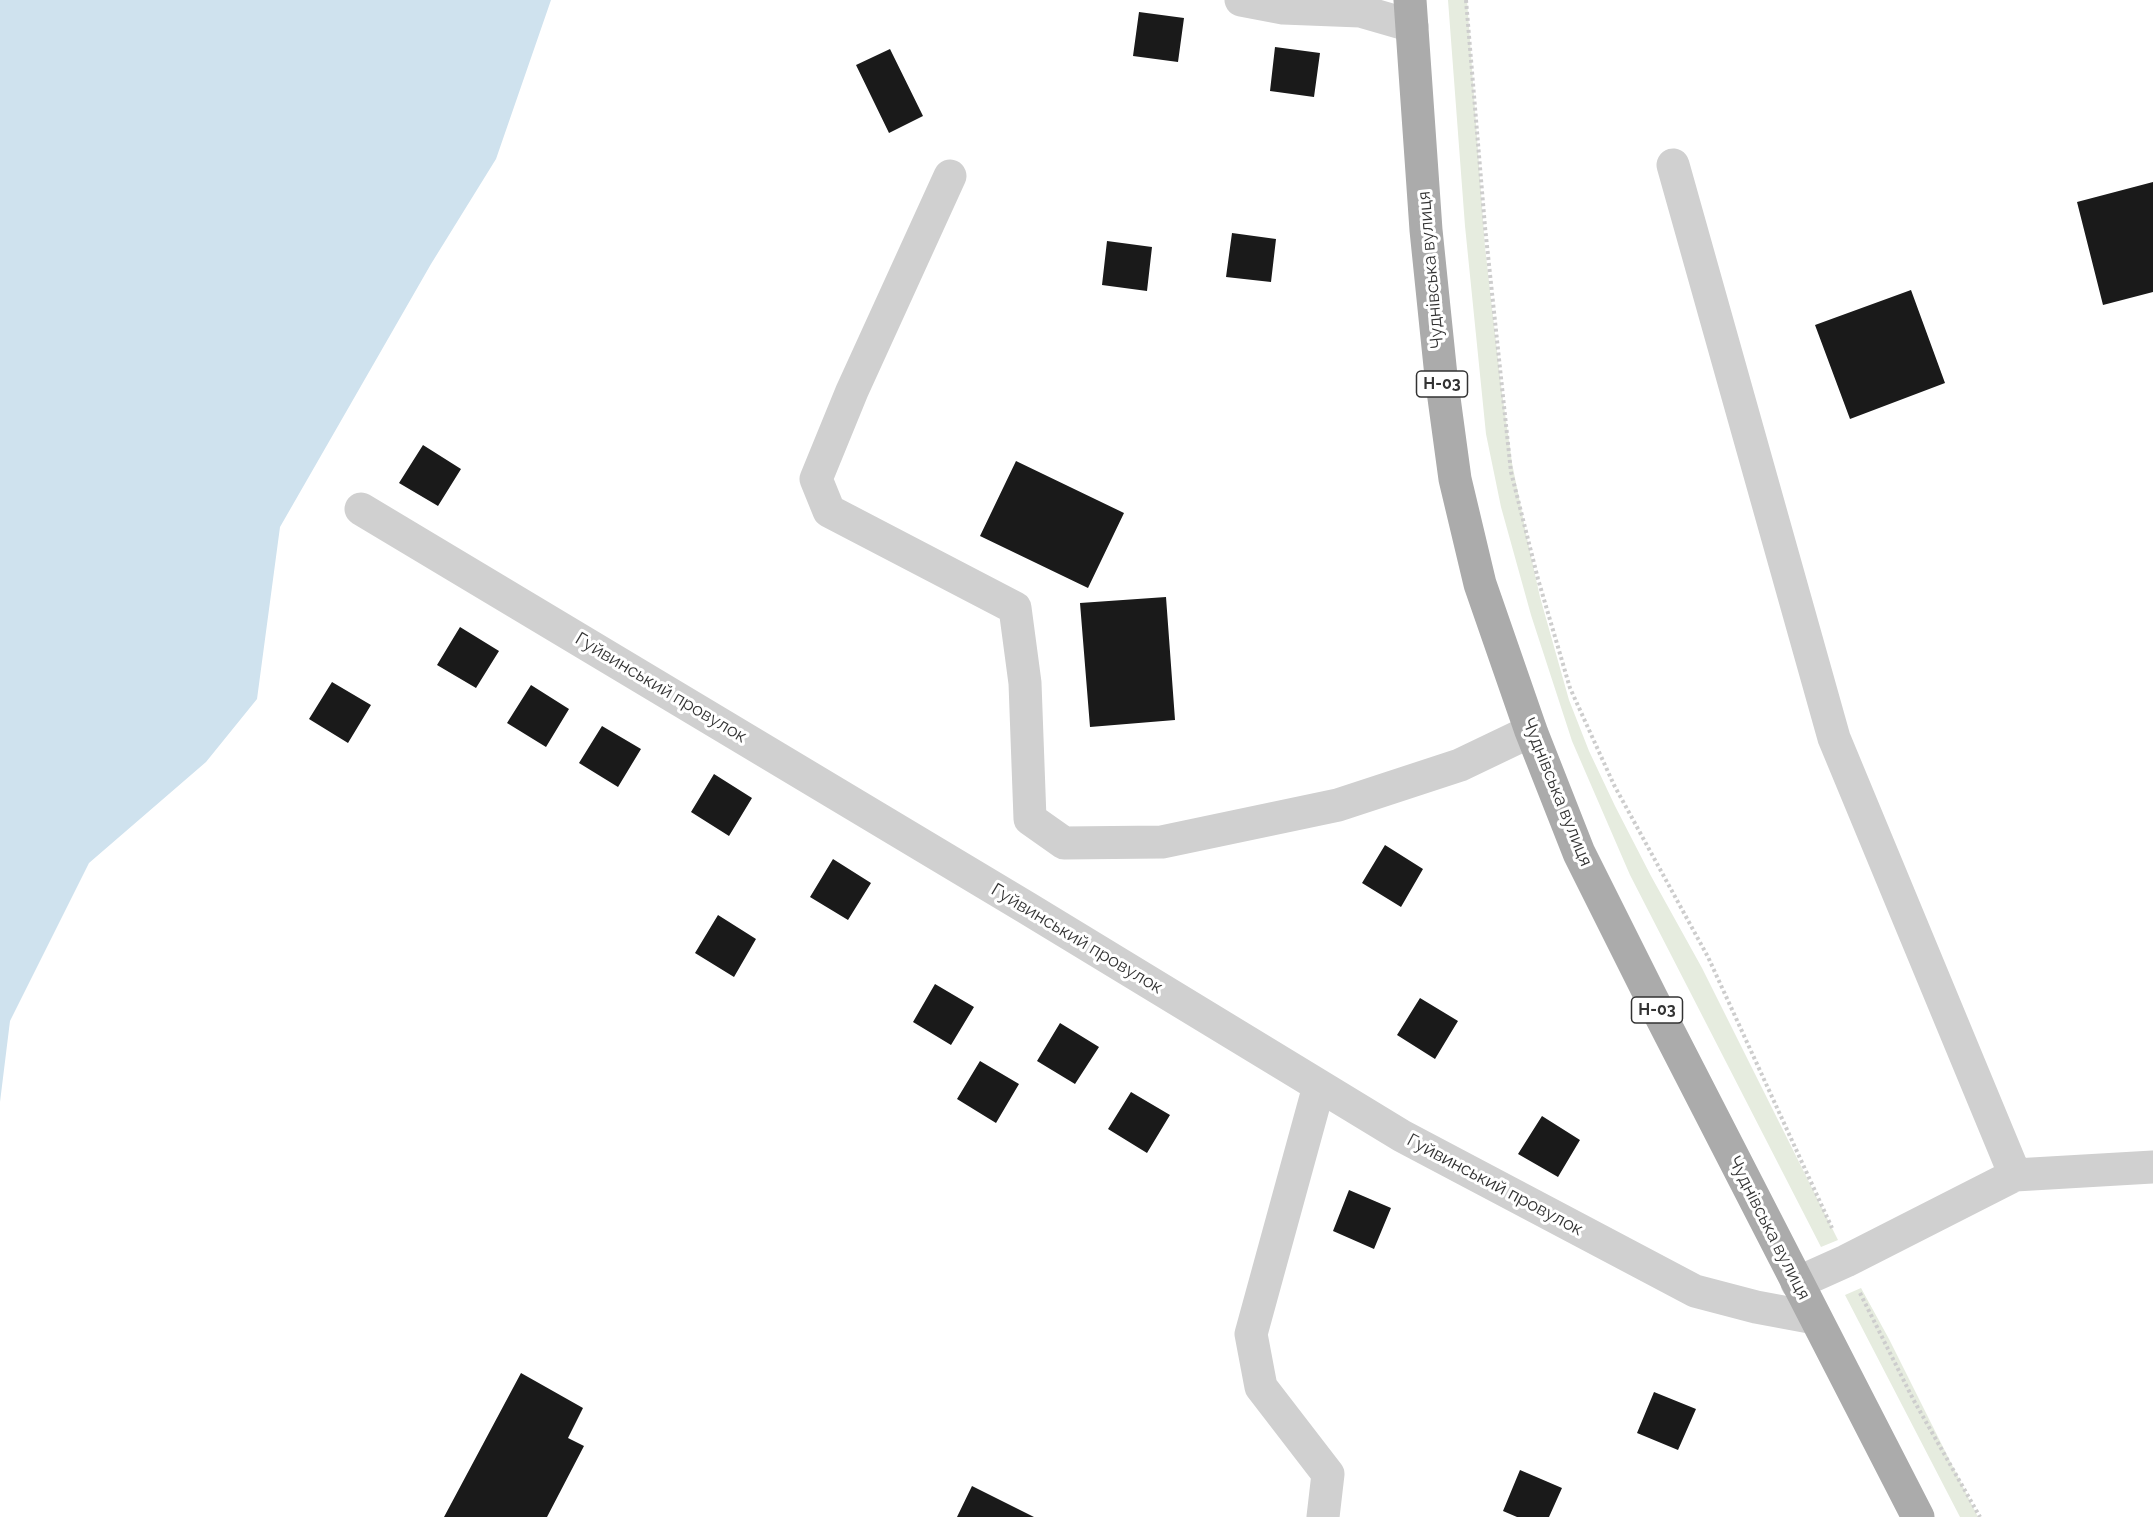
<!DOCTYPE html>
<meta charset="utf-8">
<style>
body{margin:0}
canvas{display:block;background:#fff}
</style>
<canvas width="2153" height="1517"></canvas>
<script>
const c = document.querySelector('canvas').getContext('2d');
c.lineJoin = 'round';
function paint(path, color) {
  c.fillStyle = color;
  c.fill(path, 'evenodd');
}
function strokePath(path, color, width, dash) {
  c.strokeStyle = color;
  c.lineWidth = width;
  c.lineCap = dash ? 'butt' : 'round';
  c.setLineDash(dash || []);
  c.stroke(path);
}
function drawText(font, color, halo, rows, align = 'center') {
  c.font = font + ' Raleway,sans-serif';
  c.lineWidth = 6;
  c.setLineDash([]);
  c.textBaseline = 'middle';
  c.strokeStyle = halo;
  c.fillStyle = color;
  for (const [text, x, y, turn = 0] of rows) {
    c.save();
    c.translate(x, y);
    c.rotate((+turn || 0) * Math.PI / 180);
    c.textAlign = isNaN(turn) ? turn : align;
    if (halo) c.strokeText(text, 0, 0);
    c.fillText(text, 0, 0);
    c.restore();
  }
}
const green = new Path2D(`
 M 1448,0 L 1467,0 L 1485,247 L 1501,385 L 1512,463 L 1527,538 L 1540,597 L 1569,700 L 1589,751 L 1615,806 L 1651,876 L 1702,968 L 1838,1240 L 1821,1247 L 1630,875 L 1572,741 L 1531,615 L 1501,507 L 1486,434 L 1465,226 Z
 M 1861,1288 L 1889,1339 L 1978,1517 L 1960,1517 L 1845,1295 Z`);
const water = new Path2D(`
 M 0,0 L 551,0 L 496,159 L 431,264 L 280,527 L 257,699 L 206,762 L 89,863 L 10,1021 L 0,1102 Z`);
const building = new Path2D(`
 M 1139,12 L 1184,18 L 1178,62 L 1133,56 Z
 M 1275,47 L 1320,53 L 1314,97 L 1270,91 Z
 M 890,49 L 923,116 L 889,133 L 856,65 Z
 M 2153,182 L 2153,292 L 2103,305 L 2077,202 Z
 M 1232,233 L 1276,239 L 1271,282 L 1226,277 Z
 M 1107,241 L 1152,247 L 1147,291 L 1102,285 Z
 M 1911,290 L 1945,383 L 1850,419 L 1815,325 Z
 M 423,445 L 461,469 L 438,506 L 399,483 Z
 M 1016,461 L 1124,513 L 1088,588 L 980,536 Z
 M 1166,597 L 1175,720 L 1090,727 L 1080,603 Z
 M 460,627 L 499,651 L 476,688 L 437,665 Z
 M 332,682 L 371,705 L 348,743 L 309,719 Z
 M 531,685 L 569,709 L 546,747 L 507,723 Z
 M 602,726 L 641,749 L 618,787 L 579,763 Z
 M 714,774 L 752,798 L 729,836 L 691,812 Z
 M 1385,845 L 1423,869 L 1401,907 L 1362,883 Z
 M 833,859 L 871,883 L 848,920 L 810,897 Z
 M 718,915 L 756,939 L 734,977 L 695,953 Z
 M 935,984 L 974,1007 L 951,1045 L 913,1022 Z
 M 1420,998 L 1458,1021 L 1435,1059 L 1397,1035 Z
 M 1060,1023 L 1099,1047 L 1075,1084 L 1037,1061 Z
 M 980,1061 L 1019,1084 L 996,1123 L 957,1099 Z
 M 1131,1092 L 1170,1115 L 1147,1153 L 1108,1129 Z
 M 1542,1116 L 1580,1140 L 1558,1177 L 1518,1154 Z
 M 1349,1190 L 1391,1208 L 1374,1249 L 1333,1231 Z
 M 521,1373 L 583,1408 L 568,1438 L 584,1446 L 547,1517 L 444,1517 Z
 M 1654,1392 L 1696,1409 L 1678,1450 L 1637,1433 Z
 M 1520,1470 L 1562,1488 L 1549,1517 L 1517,1517 L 1503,1511 Z
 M 972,1486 L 1034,1517 L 957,1517 Z`);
const path = new Path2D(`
 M 1466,0 L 1485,227 L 1511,472 L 1538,579 L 1570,688 L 1614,785 L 1708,957 L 1832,1228
 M 1860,1293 L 1913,1399 L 1980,1517`);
const minor = new Path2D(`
 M 1241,0 L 1283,8 L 1360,11 L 1412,26
 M 1673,165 L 1834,738 L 2015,1175
 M 950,176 L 852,391 L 816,479 L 829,511 L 1015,608 L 1025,683 L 1030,819 L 1064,843 L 1162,842 L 1338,805 L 1460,765 L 1531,731
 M 361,509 L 1027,908 L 1402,1136 L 1695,1291 L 1756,1307 L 1815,1318
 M 1319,1086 L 1251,1334 L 1261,1387 L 1328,1474 L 1323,1517
 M 1797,1283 L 1846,1261 L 2015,1175 L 2153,1167`);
const major = new Path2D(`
 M 1410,0 L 1426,230 L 1441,376 L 1455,479 L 1480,584 L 1531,731 L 1579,853 L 1651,997 L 1918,1517`);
const shields = [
 [1442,384,51],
 [1657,1010,51]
];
const shieldNames = [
 ["Н-03",1442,384],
 ["Н-03",1657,1010]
];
const streetNames = [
 ["Чуднівська вулиця",1431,270,-95],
 ["Гуйвинський провулок",661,688,31],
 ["Чуднівська вулиця",1557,792,68],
 ["Гуйвинський провулок",1077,939,31],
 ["Гуйвинський провулок",1495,1185,28],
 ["Чуднівська вулиця",1769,1228,63]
];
paint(green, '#e6ecdf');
paint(water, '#cfe2ee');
paint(building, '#1a1a1a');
strokePath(path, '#cdcdcd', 4, [3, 3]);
strokePath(minor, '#d0d0d0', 33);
strokePath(major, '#ababab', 33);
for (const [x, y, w] of shields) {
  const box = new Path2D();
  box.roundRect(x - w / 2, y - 13, w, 26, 4.5);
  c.fillStyle = '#fff';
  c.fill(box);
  strokePath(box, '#333', 1.5);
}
drawText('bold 16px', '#333', null, shieldNames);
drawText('18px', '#333', '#fff', streetNames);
</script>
